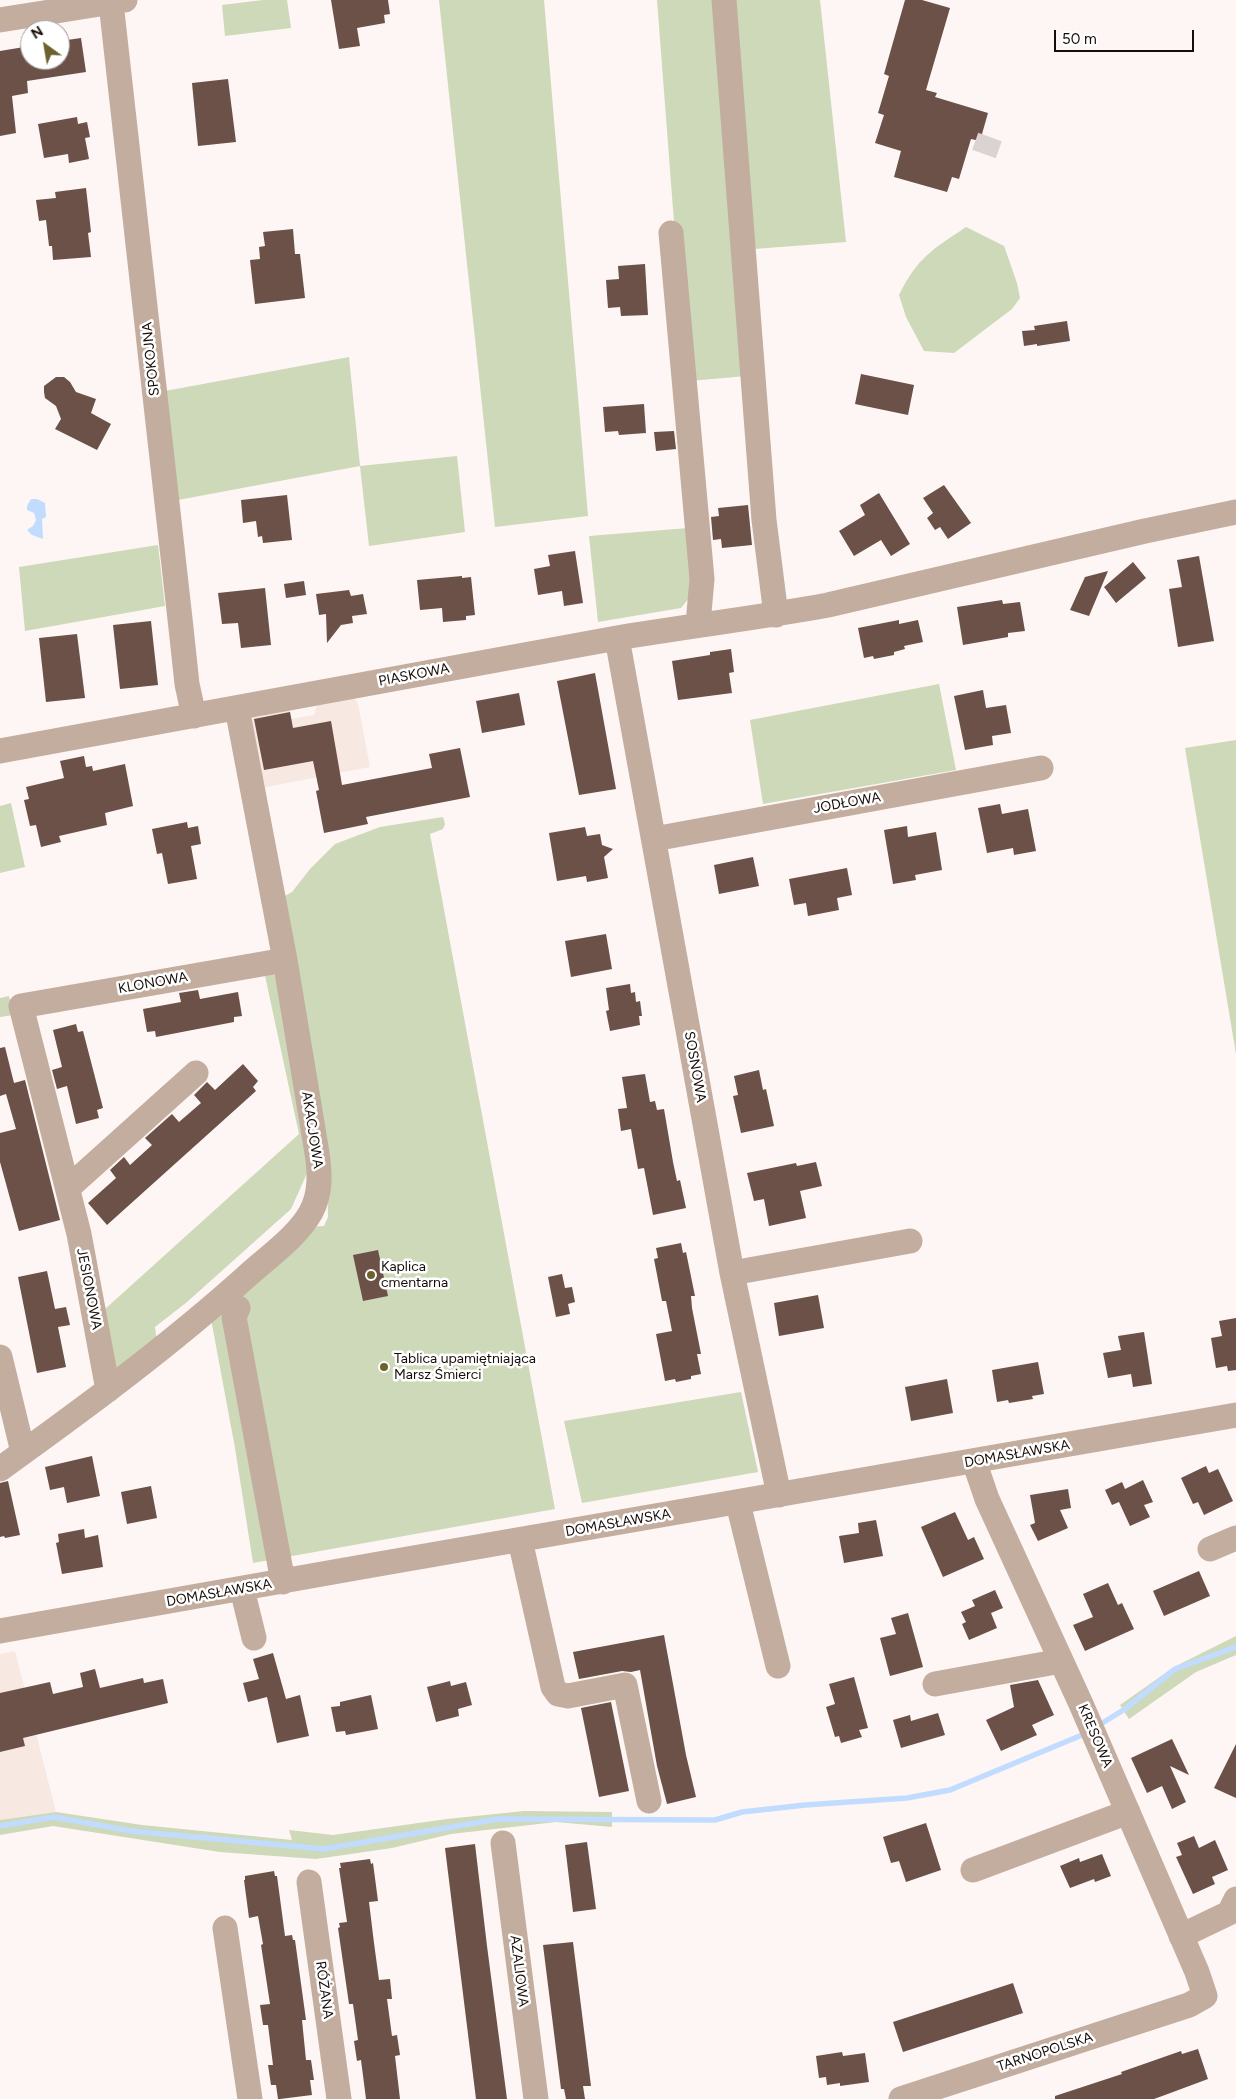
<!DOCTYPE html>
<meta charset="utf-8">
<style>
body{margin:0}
#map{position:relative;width:1236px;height:2099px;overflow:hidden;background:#fdf6f4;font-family:Figtree,sans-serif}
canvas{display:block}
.north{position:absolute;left:20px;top:20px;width:50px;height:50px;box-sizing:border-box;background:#fff;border:1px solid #a29e9c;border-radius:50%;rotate:328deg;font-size:14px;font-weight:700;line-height:20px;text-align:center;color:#160c08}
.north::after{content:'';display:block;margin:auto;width:18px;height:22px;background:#6d612e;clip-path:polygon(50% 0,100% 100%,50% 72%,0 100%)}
.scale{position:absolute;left:1054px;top:30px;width:140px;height:22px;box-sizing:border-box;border:2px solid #160c08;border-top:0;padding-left:6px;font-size:15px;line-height:18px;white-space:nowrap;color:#160c08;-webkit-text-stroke:4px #fff;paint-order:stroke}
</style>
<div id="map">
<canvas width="1236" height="2099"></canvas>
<div class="north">N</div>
<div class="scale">50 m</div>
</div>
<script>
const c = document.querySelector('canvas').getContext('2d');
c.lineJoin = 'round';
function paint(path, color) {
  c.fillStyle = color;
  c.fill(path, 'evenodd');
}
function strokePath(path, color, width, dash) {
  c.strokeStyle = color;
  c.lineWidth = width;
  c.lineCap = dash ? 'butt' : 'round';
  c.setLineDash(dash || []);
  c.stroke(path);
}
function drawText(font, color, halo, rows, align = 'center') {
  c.font = font + ' Figtree,sans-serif';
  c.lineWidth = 5;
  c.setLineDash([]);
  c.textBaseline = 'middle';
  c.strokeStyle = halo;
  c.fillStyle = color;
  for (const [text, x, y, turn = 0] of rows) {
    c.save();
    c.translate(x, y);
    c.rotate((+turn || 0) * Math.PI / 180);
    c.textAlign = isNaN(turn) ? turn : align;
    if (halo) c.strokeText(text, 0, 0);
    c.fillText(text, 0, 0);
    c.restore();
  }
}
const built = new Path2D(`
 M 350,696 L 355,699 L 358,704 L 370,767 L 261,788 L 249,723 L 258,712 L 289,706 L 291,719 L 314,715 L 318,702 Z
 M 15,1651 L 56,1812 L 0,1820 L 0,1654 Z`);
const green = new Path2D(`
 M 263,0 L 287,0 L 291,28 L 225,36 L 222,5 Z
 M 439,0 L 544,0 C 558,172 574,344 588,516 L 495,527 Z
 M 657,0 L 714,0 L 746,376 L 690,381 L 674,222 Z
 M 733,0 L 820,0 L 846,242 L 754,249 Z
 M 966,227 L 1004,246 L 1017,283 L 1020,298 L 1012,309 L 954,353 L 924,351 L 906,317 L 899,295 C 918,257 932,250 966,227 Z
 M 349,357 L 360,466 L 457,456 L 465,532 L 369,546 L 360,466 L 178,500 L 165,391 Z
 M 688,528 L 695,591 L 681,608 L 598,622 L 589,536 Z
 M 158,545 L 165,606 L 25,631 L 19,567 Z
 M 939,684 L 956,770 L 763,804 L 750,720 Z
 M 1236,740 L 1236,1054 L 1185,748 Z
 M 11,803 L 25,867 L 0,873 L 0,806 Z
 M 443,817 L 445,824 L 443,829 L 430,834 L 555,1509 L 253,1563 L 235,1448 L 211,1319 L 308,1227 L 324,1226 L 328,1217 L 327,1162 L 281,898 L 292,892 L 310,869 L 335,844 L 380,827 Z
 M 264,971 L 277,976 L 308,1171 L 291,1209 L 187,1302 L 155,1327 L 157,1343 L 122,1371 L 115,1367 L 104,1310 L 299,1134 Z
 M 9,996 L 13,1015 L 0,1017 L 0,998 Z
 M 741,1392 L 758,1472 L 582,1503 L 564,1421 Z
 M 1236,1636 L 1236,1655 L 1196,1672 L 1129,1719 L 1120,1705 L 1174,1667 Z
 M 524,1811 L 612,1812 L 612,1827 L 556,1822 L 451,1834 L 392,1848 L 316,1859 L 220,1852 L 53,1826 L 0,1835 L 0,1820 L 56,1812 L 142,1825 L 292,1840 L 289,1830 L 333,1835 L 447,1819 Z`);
const water = new Path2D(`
 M 31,499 L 37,499 L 45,503 L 46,517 L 42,519 L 43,539 L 32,535 L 27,530 L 33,526 L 36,520 L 34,513 L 27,510 L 27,506 Z`);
const stream = new Path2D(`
 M 1104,1722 L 1125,1709 L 1175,1669 L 1236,1647
 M 0,1826 L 54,1817 L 131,1831 L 324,1849 L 498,1819 L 715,1820 L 742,1812 L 805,1805 L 907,1798 L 950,1790 L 1082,1735`);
const building = new Path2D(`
 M 331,0 L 388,0 L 390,14 L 384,15 L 385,23 L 357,28 L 360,46 L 339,49 Z
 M 905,0 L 922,0 L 950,8 L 926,90 L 937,93 L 935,97 L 988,113 L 980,141 L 971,139 L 959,179 L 952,177 L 947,192 L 894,177 L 901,151 L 875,143 L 884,115 L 878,113 L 889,76 L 884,74 Z
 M 81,38 L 86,72 L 27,81 L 28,93 L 12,96 L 16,133 L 0,136 L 0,51 L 30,46 L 30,60 L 60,60 L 60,41 Z
 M 228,79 L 236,142 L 198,146 L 192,83 Z
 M 77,117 L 78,124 L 87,122 L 90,137 L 85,138 L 89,159 L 69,163 L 68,154 L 44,158 L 38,124 Z
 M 86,188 L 91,232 L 88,233 L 91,257 L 53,260 L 52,246 L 49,246 L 46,220 L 39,221 L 36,200 L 56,198 L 55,192 Z
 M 293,229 L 295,254 L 300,254 L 305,298 L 255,304 L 250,260 L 260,259 L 259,247 L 265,246 L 263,232 Z
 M 645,264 L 648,315 L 621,316 L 620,307 L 608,308 L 606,280 L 619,279 L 618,266 Z
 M 1067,321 L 1070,341 L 1037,346 L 1037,344 L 1024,346 L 1022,331 L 1035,330 L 1034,326 Z
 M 861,374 L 914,385 L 908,415 L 855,404 Z
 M 56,377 L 64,377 L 70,382 L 76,392 L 96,399 L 91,413 L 111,424 L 97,450 L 55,429 L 61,419 L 56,406 L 45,398 L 44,392 L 44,386 Z
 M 644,404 L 646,433 L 619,435 L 618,431 L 605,432 L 603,407 Z
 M 674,431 L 676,449 L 656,451 L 654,432 Z
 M 944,485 L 971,523 L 948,539 L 940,527 L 935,530 L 927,518 L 933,513 L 923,498 Z
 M 879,493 L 910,544 L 891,556 L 881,540 L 854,556 L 839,531 L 865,515 L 860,505 Z
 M 287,495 L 292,540 L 263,543 L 262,536 L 258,537 L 256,521 L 243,523 L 241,500 Z
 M 748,505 L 752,545 L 722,548 L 721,539 L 713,540 L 711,517 L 719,516 L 718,508 Z
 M 575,551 L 583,603 L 564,606 L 562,591 L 538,595 L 534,569 L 550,566 L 548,555 Z
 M 1199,556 L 1214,641 L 1178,647 L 1169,589 L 1182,587 L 1177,560 Z
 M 1133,562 L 1146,578 L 1116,603 L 1104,587 Z
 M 1108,571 L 1089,616 L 1070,610 L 1085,577 Z
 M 462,576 L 462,578 L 471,577 L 475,615 L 466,616 L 466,620 L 443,622 L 442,608 L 420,610 L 417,580 Z
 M 304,581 L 306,595 L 286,598 L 284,584 Z
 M 265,588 L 271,645 L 241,648 L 238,623 L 222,624 L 218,593 Z
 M 349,590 L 351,596 L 363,594 L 367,614 L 352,616 L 353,623 L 341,625 L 327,643 L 326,614 L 319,615 L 316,594 Z
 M 1002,600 L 1003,604 L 1020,602 L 1025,631 L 1008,633 L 1008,637 L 963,645 L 957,607 Z
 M 899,620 L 899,624 L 918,620 L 923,642 L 904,646 L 905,649 L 894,652 L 894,655 L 874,659 L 873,656 L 864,658 L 858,628 Z
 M 151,621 L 158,685 L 120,689 L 113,625 Z
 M 77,634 L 85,698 L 46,702 L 39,638 Z
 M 731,649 L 734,672 L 729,673 L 732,693 L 678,700 L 672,661 L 710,655 L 710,652 Z
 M 595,673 L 616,789 L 579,795 L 557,681 Z
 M 983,690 L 986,708 L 1006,705 L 1011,733 L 992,736 L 993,745 L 965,750 L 954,696 Z
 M 519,693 L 525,725 L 482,733 L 476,701 Z
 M 290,712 L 293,728 L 331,721 L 342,785 L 432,768 L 429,754 L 460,748 L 470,797 L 366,817 L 368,824 L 324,833 L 316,791 L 319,790 L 313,761 L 264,770 L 254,719 Z
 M 84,756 L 86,767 L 92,766 L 93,771 L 125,764 L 133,806 L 105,813 L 107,825 L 59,836 L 61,842 L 41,847 L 36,825 L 30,826 L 24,800 L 29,799 L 26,787 L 64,778 L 60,761 Z
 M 1000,804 L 1002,814 L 1028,809 L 1036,851 L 1014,855 L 1013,848 L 987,853 L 978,808 Z
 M 187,822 L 188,828 L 198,826 L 201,844 L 191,846 L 197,879 L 168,884 L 162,853 L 157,854 L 152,829 Z
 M 907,826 L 908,837 L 936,832 L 942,870 L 915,875 L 916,880 L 893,884 L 884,830 Z
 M 585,827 L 587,836 L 600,834 L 602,845 L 613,849 L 604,857 L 608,878 L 587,882 L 586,876 L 557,881 L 549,833 Z
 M 753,857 L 759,886 L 719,894 L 714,865 Z
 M 847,868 L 852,895 L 837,898 L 839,910 L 808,916 L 806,903 L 794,905 L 789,879 Z
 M 606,934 L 612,969 L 571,977 L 565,941 Z
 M 630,984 L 631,993 L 635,992 L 636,1002 L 640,1001 L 642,1016 L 639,1016 L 640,1025 L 610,1031 L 606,1011 L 609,1010 L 606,988 Z
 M 198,990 L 200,999 L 238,992 L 242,1016 L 234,1017 L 234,1022 L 156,1037 L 155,1031 L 147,1032 L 143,1009 L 181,1002 L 179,993 Z
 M 76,1024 L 78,1032 L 83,1031 L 103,1108 L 97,1110 L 99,1118 L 76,1124 L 67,1086 L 57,1089 L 52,1070 L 62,1067 L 53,1030 Z
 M 5,1047 L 14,1083 L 25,1080 L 60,1220 L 19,1231 L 0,1162 L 0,1133 L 16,1129 L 6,1094 L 0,1096 L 0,1048 Z
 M 243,1064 L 258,1081 L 253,1087 L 256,1091 L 107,1225 L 88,1203 L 116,1178 L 110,1170 L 124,1157 L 130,1165 L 152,1145 L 145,1138 L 172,1114 L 179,1122 L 201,1103 L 194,1095 L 207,1082 L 215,1090 Z
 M 759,1070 L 763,1090 L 766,1089 L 774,1126 L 741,1133 L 733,1096 L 738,1095 L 734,1076 Z
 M 645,1074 L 650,1102 L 655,1101 L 657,1110 L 664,1109 L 673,1162 L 677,1181 L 680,1180 L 686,1208 L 653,1215 L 644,1168 L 638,1169 L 631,1129 L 621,1131 L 618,1109 L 627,1108 L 622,1077 Z
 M 816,1162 L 822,1186 L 800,1191 L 806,1218 L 769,1226 L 764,1199 L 754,1201 L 747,1173 L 796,1163 L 797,1166 Z
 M 681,1243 L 683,1253 L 686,1252 L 695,1296 L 691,1296 L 692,1308 L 701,1354 L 697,1354 L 701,1374 L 691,1376 L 691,1379 L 676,1382 L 675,1379 L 665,1381 L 656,1334 L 672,1331 L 666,1301 L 662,1301 L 654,1259 L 658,1258 L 656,1248 Z
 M 378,1250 L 388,1296 L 363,1301 L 353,1255 Z
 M 47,1271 L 55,1309 L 66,1307 L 70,1325 L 58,1327 L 66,1367 L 37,1373 L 18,1277 Z
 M 562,1274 L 565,1288 L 572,1287 L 575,1302 L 568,1304 L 570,1314 L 556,1317 L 548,1277 Z
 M 818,1295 L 824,1328 L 779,1336 L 774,1303 Z
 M 1236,1318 L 1236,1370 L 1228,1371 L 1227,1366 L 1216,1368 L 1211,1338 L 1222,1336 L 1219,1321 Z
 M 1144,1332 L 1152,1384 L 1133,1387 L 1131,1374 L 1108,1378 L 1103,1353 L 1121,1350 L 1118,1336 Z
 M 1038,1362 L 1044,1394 L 1032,1396 L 1033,1399 L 1009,1403 L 1008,1400 L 997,1402 L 992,1370 Z
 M 947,1379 L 953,1413 L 911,1421 L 905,1387 Z
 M 92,1456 L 100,1496 L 67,1503 L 64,1487 L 50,1490 L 45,1467 Z
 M 1206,1466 L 1209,1473 L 1218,1469 L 1233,1501 L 1204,1515 L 1198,1502 L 1193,1504 L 1181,1478 Z
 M 1143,1480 L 1153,1502 L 1144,1505 L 1150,1517 L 1130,1526 L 1119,1502 L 1112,1505 L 1105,1490 L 1122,1482 L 1125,1489 Z
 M 8,1481 L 20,1535 L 5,1538 L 4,1536 L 0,1537 L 0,1483 Z
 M 151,1486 L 157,1518 L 127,1524 L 121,1492 Z
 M 1068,1489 L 1071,1508 L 1060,1510 L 1068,1528 L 1038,1541 L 1030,1525 L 1035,1523 L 1030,1495 Z
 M 955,1512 L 968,1540 L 974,1537 L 984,1559 L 943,1577 L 921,1527 Z
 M 876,1520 L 883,1556 L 844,1563 L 839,1536 L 859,1533 L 858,1523 Z
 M 84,1529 L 85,1538 L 98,1535 L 103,1567 L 62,1574 L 56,1543 L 59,1542 L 58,1534 Z
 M 1199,1571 L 1210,1596 L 1164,1616 L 1153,1591 Z
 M 1108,1583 L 1118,1605 L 1122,1603 L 1134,1629 L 1085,1651 L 1073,1625 L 1093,1617 L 1083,1594 Z
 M 995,1590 L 1003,1608 L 991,1613 L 997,1628 L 969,1640 L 962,1624 L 966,1622 L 961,1612 L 975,1606 L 972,1600 Z
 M 908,1613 L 923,1667 L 890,1676 L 880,1638 L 896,1634 L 891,1618 Z
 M 664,1635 L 686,1755 L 696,1797 L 667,1804 L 657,1766 L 640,1670 L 631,1672 L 622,1671 L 579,1679 L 573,1652 Z
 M 273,1653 L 286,1699 L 300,1695 L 309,1736 L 277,1743 L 267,1697 L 248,1702 L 243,1683 L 259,1679 L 253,1659 Z
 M 95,1669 L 100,1688 L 143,1678 L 144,1683 L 163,1679 L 168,1703 L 23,1738 L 25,1746 L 0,1752 L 0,1693 L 50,1682 L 53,1694 L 83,1687 L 80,1673 Z
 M 854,1677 L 868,1728 L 859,1730 L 862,1737 L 841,1743 L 839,1736 L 835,1737 L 826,1707 L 835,1704 L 829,1684 Z
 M 1038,1680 L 1054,1715 L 1032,1725 L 1037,1735 L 1001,1751 L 986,1720 L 1014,1707 L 1010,1685 Z
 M 450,1681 L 451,1686 L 466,1682 L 472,1705 L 458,1709 L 459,1716 L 436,1722 L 427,1687 Z
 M 371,1695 L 378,1729 L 346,1735 L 345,1731 L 336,1732 L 331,1707 L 340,1706 L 340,1702 Z
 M 611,1702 L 629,1791 L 599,1797 L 581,1708 Z
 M 938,1713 L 945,1735 L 901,1748 L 893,1720 L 910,1715 L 911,1721 Z
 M 1172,1739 L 1189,1775 L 1170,1766 L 1186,1802 L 1172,1809 L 1162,1786 L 1147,1793 L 1131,1758 Z
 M 1236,1744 L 1236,1798 L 1214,1788 Z
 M 926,1823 L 941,1870 L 906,1882 L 899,1861 L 891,1863 L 883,1837 Z
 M 1194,1836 L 1199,1848 L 1215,1840 L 1228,1870 L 1212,1877 L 1215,1884 L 1193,1894 L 1176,1857 L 1182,1855 L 1177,1843 Z
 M 587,1842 L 596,1909 L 573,1912 L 565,1845 Z
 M 475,1844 L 487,1946 L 507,2099 L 476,2099 L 445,1848 Z
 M 1102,1854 L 1111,1876 L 1095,1882 L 1094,1879 L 1070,1888 L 1060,1866 L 1079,1858 L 1080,1862 Z
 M 370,1859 L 371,1864 L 373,1863 L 378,1901 L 369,1902 L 374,1943 L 379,1980 L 390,1979 L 392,1999 L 387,1999 L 392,2036 L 397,2035 L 400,2055 L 395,2056 L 400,2099 L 366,2099 L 361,2060 L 357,2061 L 354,2041 L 358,2040 L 353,2004 L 349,2004 L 338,1928 L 340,1927 L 339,1923 L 347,1922 L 339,1868 L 341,1868 L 340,1863 Z
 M 274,1871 L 275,1876 L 277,1876 L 285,1936 L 292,1935 L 293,1940 L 295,1940 L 306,2020 L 302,2020 L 306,2060 L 311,2060 L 314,2080 L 310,2080 L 312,2095 L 280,2099 L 278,2099 L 276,2085 L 271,2085 L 268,2065 L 273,2065 L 268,2025 L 263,2025 L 260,2005 L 270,2004 L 261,1945 L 263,1944 L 258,1916 L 249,1918 L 244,1880 L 245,1880 L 245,1876 Z
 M 573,1942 L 591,2086 L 583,2086 L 585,2099 L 566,2099 L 564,2089 L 561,2089 L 543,1945 Z
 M 1013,1983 L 1023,2013 L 903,2052 L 893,2022 Z
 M 1198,2049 L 1208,2079 L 1165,2095 L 1154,2099 L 1055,2099 L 1055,2096 L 1122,2074 L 1121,2072 L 1181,2051 L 1182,2054 Z
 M 842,2052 L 843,2056 L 865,2053 L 869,2082 L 840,2086 L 840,2083 L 827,2085 L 826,2077 L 819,2078 L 816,2056 Z`);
const minorTunnel = new Path2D(`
 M 984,154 L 990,137`);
const minor = new Path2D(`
 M 724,0 L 764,520 L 776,615
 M 111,3 L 181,628 L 187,684 L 194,716
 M 0,20 L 125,0
 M 671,233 L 702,579 L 698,624
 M 617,638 L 732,1273 L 779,1495
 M 0,751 L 617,638 C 688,626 758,618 828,605 L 1145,531 L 1236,512
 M 654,839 L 1041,768
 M 68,1188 L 196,1073
 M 732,1273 L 910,1241
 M 238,1308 L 234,1317 L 283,1582
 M 0,1357 L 23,1452
 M 108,1390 L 79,1234 L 21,1006 L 285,960
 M 0,1469 C 85,1408 169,1346 247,1276 C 269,1256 297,1237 311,1212 C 321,1193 320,1173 317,1153 L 285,960 L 237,708
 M 738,1503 L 778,1666
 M 520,1540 L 553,1687 L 558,1694 L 568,1696 L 625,1685 L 649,1801
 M 1210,1549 L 1236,1538
 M 242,1589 L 254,1638
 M 0,1631 L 373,1565 L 1236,1415
 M 935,1684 L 1061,1661
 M 503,1843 L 536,2099
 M 973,1870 L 1128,1812
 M 309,1882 L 339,2099
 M 225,1928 L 250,2099
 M 1181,1936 L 1229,1913 L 1236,1899
 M 901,2099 L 1189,2005 L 1205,1996 L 1197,1972 L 1081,1704 L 987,1499 L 974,1461`);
const markers = [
 [371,1275,5,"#6d612e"],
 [384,1367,5,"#6d612e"]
];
const streetNames = [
 ["SPOKOJNA",151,359,-96],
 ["PIASKOWA",414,675,-11],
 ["JODŁOWA",847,803,-10],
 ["KLONOWA",153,983,-10],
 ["SOSNOWA",695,1067,80],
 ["AKACJOWA",312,1130,81],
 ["JESIONOWA",89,1289,79],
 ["DOMASŁAWSKA",1017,1454,-10],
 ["DOMASŁAWSKA",618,1523,-10],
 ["DOMASŁAWSKA",219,1593,-10],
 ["KRESOWA",1095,1736,67],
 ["AZALIOWA",519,1971,83],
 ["RÓŻANA",324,1990,82],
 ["TARNOPOLSKA",1045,2052,-18]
];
const poiNames = [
 ["Kaplica",381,1267],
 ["cmentarna",381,1283],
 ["Tablica upamiętniająca",394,1359],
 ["Marsz Śmierci",394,1375]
];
paint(built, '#f8e8e2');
paint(green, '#cdd9b8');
paint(water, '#c1dcff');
strokePath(stream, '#c1dcff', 5.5);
paint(building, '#6b5147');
strokePath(minorTunnel, '#dad3d1', 25, [25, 12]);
strokePath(minor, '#c3ad9f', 25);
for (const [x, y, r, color] of markers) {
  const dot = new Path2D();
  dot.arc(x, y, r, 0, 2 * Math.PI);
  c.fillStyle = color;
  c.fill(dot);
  strokePath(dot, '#fff', 2);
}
drawText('14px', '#160c08', '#fff', streetNames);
drawText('14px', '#160c08', '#fff', poiNames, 'left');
</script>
